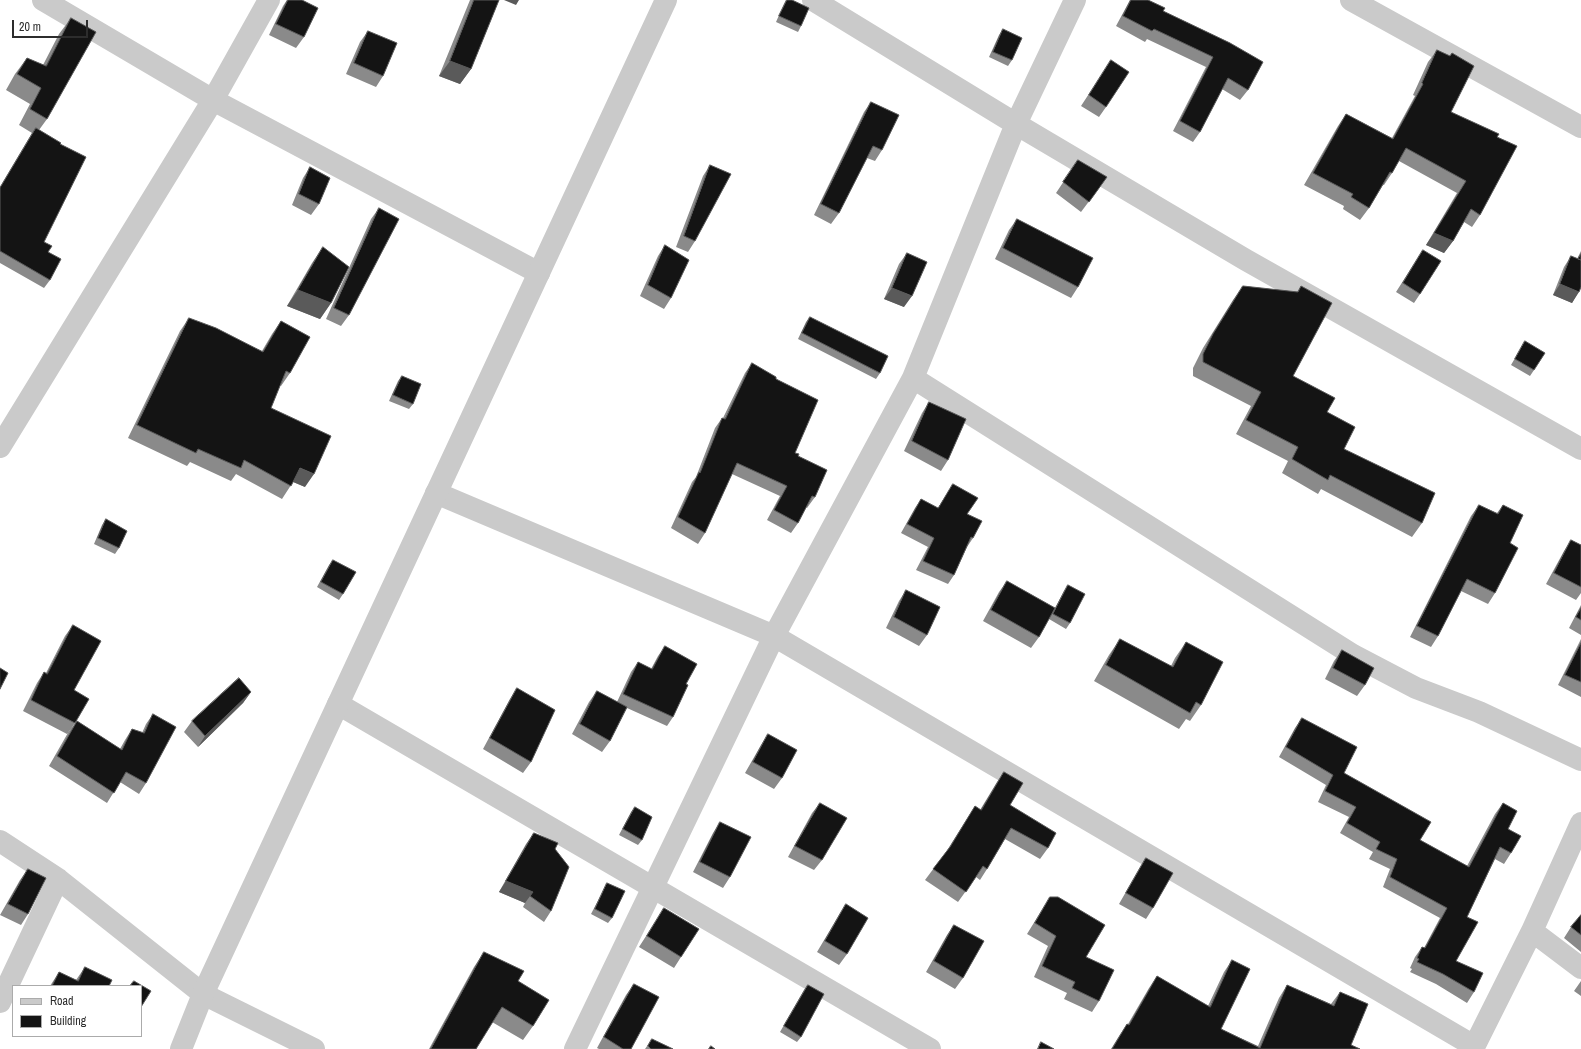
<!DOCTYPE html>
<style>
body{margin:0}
#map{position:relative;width:1581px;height:1049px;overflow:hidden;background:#fff;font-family:"Archivo Narrow",sans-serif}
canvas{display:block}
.legend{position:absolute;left:12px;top:985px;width:130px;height:52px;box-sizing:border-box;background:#fff;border:1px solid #ababab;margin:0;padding:5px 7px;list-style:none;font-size:12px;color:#2d2d2d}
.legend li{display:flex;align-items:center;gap:8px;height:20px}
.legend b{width:20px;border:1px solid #ababab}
.scale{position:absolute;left:12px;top:20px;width:76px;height:18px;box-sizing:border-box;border:2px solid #2d2d2d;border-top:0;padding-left:5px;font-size:12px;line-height:14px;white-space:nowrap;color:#2d2d2d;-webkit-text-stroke:3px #fff;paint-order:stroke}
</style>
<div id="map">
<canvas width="1581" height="1049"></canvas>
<ul class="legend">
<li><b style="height:5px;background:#cacaca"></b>Road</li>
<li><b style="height:11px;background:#141414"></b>Building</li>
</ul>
<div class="scale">20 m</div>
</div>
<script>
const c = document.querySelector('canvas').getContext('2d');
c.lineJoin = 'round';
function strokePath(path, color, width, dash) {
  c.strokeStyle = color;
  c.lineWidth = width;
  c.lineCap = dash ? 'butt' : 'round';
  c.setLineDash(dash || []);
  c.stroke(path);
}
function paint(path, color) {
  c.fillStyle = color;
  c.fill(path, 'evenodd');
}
const minor = new Path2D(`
 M 43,0 L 213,100 L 539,273
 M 813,0 L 1016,124 L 1246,260 L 1581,449
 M 1351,0 L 1581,127
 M 913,378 L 1353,655 L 1416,688 L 1479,712 L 1581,760
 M 0,447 L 213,100 L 269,0
 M 436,493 L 774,636 L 1474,1046
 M 338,704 L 930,1049
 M 0,841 L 58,879 L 203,994 L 314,1049
 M 1532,931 L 1581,968
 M 0,1002 L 58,879
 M 575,1049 L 774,636 L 913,378 L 1016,124 L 1075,0
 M 1473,1049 L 1532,931 L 1581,823`);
const tertiary = new Path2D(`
 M 181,1049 L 203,994 L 666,0`);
const wall = new Path2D(`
 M 287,0 L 302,0 L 304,37 L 296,48 L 269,35 L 283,6 Z
 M 470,0 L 499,0 L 471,69 L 460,84 L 439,76 Z
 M 786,0 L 792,0 L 801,26 L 798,32 L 776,22 L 784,4 Z
 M 1130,0 L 1148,0 L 1163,11 L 1230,43 L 1248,90 L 1240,100 L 1222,89 L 1200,132 L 1193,142 L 1173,131 L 1206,67 L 1147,39 L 1145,42 L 1116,26 Z
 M 71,18 L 47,119 L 39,130 L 60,144 L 44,242 L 48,252 L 50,280 L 44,288 L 0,263 L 0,187 L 32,133 L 19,125 L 30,104 L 6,90 L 15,74 L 27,58 L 43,65 L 59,34 Z
 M 1003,29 L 1012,60 L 1008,66 L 989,57 L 999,35 Z
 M 368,31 L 383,76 L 376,87 L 346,74 L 360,42 Z
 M 1437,50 L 1450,56 L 1452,53 L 1451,112 L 1497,137 L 1480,215 L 1472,227 L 1464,222 L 1453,241 L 1444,253 L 1426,245 L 1457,193 L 1399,161 L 1392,173 L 1384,185 L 1383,185 L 1369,208 L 1360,220 L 1343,209 L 1344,206 L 1304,185 L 1338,126 L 1346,114 L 1392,138 L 1415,96 L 1413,95 L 1428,62 Z
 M 1111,60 L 1106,107 L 1099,117 L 1081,106 Z
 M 871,102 L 882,150 L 875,161 L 867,158 L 839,213 L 831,224 L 814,215 L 864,112 Z
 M 1078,160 L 1099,188 L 1081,212 L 1056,193 Z
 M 710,165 L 695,241 L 688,252 L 676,247 L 703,176 Z
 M 310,167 L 319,204 L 311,215 L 292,205 L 303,178 Z
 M 379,208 L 349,315 L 341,326 L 326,319 L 371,219 Z
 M 1017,219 L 1078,287 L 1071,298 L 995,259 L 1009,230 Z
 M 665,245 L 671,298 L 664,309 L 640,296 L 658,256 Z
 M 323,247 L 331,303 L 320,319 L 287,306 L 312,263 Z
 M 1423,250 L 1420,294 L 1414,303 L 1396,292 L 1417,259 Z
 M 1581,251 L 1581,287 L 1572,303 L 1553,295 L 1564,267 L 1571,256 L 1577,259 Z
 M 907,253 L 904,307 L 884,299 L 899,264 Z
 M 1243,286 L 1297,292 L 1301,286 L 1293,376 L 1327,412 L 1344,449 L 1422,523 L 1412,537 L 1321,489 L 1318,494 L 1282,473 L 1288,461 L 1236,434 L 1251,406 L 1193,376 L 1193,368 L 1203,348 L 1233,300 Z
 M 810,317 L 880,373 L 876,379 L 798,339 L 806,322 Z
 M 189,318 L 262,351 L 272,334 L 281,321 L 290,373 L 281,386 L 280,385 L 271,408 L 305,487 L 293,482 L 282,499 L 236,474 L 231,481 L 190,462 L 187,466 L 128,438 L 180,331 Z
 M 1525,341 L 1534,370 L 1530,376 L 1511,365 Z
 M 752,363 L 776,379 L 795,453 L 798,456 L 815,497 L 807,508 L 806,507 L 798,523 L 791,533 L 767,520 L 780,496 L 732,474 L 705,533 L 698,544 L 671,528 L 692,482 L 696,477 L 715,428 L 722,418 L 723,418 L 745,373 Z
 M 402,376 L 413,404 L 409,409 L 389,401 L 398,381 Z
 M 929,402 L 948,460 L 941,471 L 904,451 L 922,413 Z
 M 953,484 L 967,514 L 973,538 L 967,547 L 954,575 L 948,584 L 916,570 L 928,547 L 901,533 L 915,508 L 921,499 L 938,508 Z
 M 1479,505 L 1497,513 L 1503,505 L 1510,543 L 1495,593 L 1488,604 L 1461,591 L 1438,636 L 1431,647 L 1410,637 L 1471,516 Z
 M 106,519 L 119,548 L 115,554 L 94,544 L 102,525 Z
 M 1571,540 L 1581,545 L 1581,593 L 1576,600 L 1546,584 L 1564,551 Z
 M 333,560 L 343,594 L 339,600 L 317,587 L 329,565 Z
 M 1007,581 L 1055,608 L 1064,591 L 1068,585 L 1070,623 L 1066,629 L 1049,619 L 1039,637 L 1031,648 L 983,621 L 999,592 Z
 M 906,590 L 927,635 L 919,646 L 886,628 L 899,601 Z
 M 1581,605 L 1581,635 L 1569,628 Z
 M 73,625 L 75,723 L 67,734 L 23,711 L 37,683 L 44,672 L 46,673 L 65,636 Z
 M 1120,639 L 1171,666 L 1175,658 L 1186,642 L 1201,705 L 1190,721 L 1186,719 L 1179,729 L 1094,681 L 1109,655 Z
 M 1581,639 L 1581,697 L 1558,685 Z
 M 665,646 L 686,684 L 673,717 L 667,726 L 627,708 L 610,741 L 602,752 L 572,734 L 589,702 L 597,691 L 617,702 L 631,672 L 638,662 L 651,669 L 658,656 Z
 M 1342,650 L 1365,685 L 1357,696 L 1325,679 L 1334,661 Z
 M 517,688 L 531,762 L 523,773 L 483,749 L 510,699 Z
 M 251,692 L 243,703 L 198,747 L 184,732 L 192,721 Z
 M 153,714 L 146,783 L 139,794 L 120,782 L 107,803 L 49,766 L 69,731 L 77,721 L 120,749 L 125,740 L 132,729 L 142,733 L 146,724 Z
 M 1302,718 L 1344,773 L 1420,840 L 1467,866 L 1495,814 L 1503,803 L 1508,829 L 1511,853 L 1504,864 L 1495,859 L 1467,917 L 1456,961 L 1474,992 L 1467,1003 L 1436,984 L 1410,972 L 1412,969 L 1410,968 L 1415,957 L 1422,947 L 1424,948 L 1440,918 L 1383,887 L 1390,869 L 1369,859 L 1373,852 L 1340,833 L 1349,817 L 1318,802 L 1326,785 L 1279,757 L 1295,728 Z
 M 768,734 L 782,778 L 774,789 L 745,773 L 761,745 Z
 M 1004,772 L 1010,805 L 1048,848 L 1040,859 L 1005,839 L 987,869 L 980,880 L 976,877 L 958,902 L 925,880 L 946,852 L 975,806 L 980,810 L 997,782 Z
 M 820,803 L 822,860 L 814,870 L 788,857 L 812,813 Z
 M 635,807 L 642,840 L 638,845 L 619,835 L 631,812 Z
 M 720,822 L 730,877 L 723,888 L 693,872 L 713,833 Z
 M 534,833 L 555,849 L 551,911 L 544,922 L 523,907 L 525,903 L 499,892 L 526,844 Z
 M 1146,858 L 1153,908 L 1146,919 L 1119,904 L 1139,869 Z
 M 28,869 L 28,914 L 21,925 L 0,915 L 20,880 Z
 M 607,883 L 612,918 L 608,923 L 591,914 L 604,889 Z
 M 1050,897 L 1086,957 L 1099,1001 L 1092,1012 L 1064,999 L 1067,993 L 1034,977 L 1048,946 L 1027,934 L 1043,908 Z
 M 846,904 L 847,954 L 839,965 L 817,952 L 839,915 Z
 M 664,908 L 681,957 L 674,968 L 639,947 L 657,919 Z
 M 1581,915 L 1581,952 L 1564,938 L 1571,927 Z
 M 954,925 L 963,978 L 955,989 L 926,972 L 947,935 Z
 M 484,952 L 518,981 L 533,1026 L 523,1040 L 492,1022 L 476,1049 L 429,1049 L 474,967 Z
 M 1232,960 L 1221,1029 L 1258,1046 L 1279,998 L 1287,985 L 1331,1004 L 1340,992 L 1351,1045 L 1360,1049 L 1111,1049 L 1119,1036 L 1127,1024 L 1128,1024 L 1149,988 L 1157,976 L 1208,1006 L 1224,972 Z
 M 85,967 L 109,986 L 50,986 L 59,972 L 76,980 Z
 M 1581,981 L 1581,996 L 1574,991 Z
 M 634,984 L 631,1049 L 599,1049 L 597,1048 L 626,995 Z
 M 808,985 L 801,1037 L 797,1042 L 780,1032 L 804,990 Z
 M 652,1039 L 673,1049 L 645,1049 Z`);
const shadedWall = new Path2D(`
 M 504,0 L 519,0 L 516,5 Z
 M 450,61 L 471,69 L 460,84 L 439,76 Z
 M 1434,233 L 1453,241 L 1444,253 L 1426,245 Z
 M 1560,284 L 1579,292 L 1572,303 L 1553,295 Z
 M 892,288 L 912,296 L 904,307 L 884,299 Z
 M 298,290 L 331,303 L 320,319 L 287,306 Z
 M 300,468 L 314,474 L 305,487 L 291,481 Z
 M 251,692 L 243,703 L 198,747 L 205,736 Z
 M 506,881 L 533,892 L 525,903 L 499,892 Z`);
const building = new Path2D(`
 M 288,0 L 302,0 L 318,8 L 304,37 L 276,24 Z
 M 474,0 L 499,0 L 471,69 L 450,61 Z
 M 787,0 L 792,0 L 809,8 L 801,26 L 779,16 Z
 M 1131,0 L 1148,0 L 1165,8 L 1163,11 L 1230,43 L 1263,62 L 1248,90 L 1228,78 L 1200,132 L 1180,121 L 1213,57 L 1154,29 L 1152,31 L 1123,16 Z
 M 71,18 L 96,32 L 47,119 L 30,109 L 41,88 L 17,74 L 27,58 L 46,66 Z
 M 1003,29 L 1022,38 L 1012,60 L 993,52 Z
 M 368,31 L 397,43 L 383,76 L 354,63 Z
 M 1437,50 L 1450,56 L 1452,53 L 1474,66 L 1451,112 L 1499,134 L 1497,137 L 1517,146 L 1480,215 L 1471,209 L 1453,241 L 1434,233 L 1466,181 L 1406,148 L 1392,173 L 1390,172 L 1369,208 L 1351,197 L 1353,194 L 1313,173 L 1346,114 L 1393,139 L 1423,84 L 1422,83 Z
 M 1111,60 L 1129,72 L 1106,107 L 1089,95 Z
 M 871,102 L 899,115 L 882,150 L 873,146 L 839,213 L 821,204 Z
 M 36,128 L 61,143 L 60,144 L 86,157 L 44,242 L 52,246 L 48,252 L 61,259 L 50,280 L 0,251 L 0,188 Z
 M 1078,160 L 1107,177 L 1089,202 L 1063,182 Z
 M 710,165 L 731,174 L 695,241 L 684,236 Z
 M 310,167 L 330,178 L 319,204 L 299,194 Z
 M 379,208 L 399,219 L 349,315 L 334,308 Z
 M 1017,219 L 1093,258 L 1078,287 L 1003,248 Z
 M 665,245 L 689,260 L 671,298 L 648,285 Z
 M 323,247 L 349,267 L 331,303 L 298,290 Z
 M 1423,250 L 1441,261 L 1420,294 L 1403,283 Z
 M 907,253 L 927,262 L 912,296 L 892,288 Z
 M 1581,254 L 1581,260 L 1578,259 Z
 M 1571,256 L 1581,260 L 1581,287 L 1579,292 L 1560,284 Z
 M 1243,286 L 1298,292 L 1301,286 L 1332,303 L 1293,376 L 1335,398 L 1327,412 L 1355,427 L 1344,449 L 1435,493 L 1422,523 L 1330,475 L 1328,480 L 1292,459 L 1298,447 L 1246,420 L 1261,392 L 1203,362 L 1203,354 L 1213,334 Z
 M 810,317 L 888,356 L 880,373 L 802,333 Z
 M 189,318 L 216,328 L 263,352 L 281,321 L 310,337 L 290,373 L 286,371 L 271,408 L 331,436 L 314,474 L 300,468 L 291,486 L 244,460 L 241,468 L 198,449 L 196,453 L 137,425 Z
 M 1525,341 L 1545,353 L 1534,370 L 1515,359 Z
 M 752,363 L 776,377 L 776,379 L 818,400 L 795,453 L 799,454 L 798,456 L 827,470 L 815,497 L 812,496 L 798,523 L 774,510 L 787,486 L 737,463 L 705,533 L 678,517 L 699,472 L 700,473 L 722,418 L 725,419 Z
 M 402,376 L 421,384 L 413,404 L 393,395 Z
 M 929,402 L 966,419 L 948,460 L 912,441 Z
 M 953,484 L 978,498 L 967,514 L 982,521 L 973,538 L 971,537 L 954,575 L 923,561 L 934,538 L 907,524 L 921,499 L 938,508 Z
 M 1479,505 L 1498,514 L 1503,505 L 1523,515 L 1510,543 L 1518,548 L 1495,593 L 1467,579 L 1438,636 L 1417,626 Z
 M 106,519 L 127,531 L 119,548 L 98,538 Z
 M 1571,540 L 1581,545 L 1581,587 L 1554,573 Z
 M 333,560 L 356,572 L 343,594 L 321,582 Z
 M 1007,581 L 1055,608 L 1039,637 L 991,610 Z
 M 1068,585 L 1085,594 L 1070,623 L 1053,614 Z
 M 906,590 L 940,607 L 927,635 L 894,617 Z
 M 1581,608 L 1581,620 L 1576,617 Z
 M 73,625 L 101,641 L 74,690 L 89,699 L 75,723 L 31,700 L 44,672 L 47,674 Z
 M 1120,639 L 1173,667 L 1186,642 L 1223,662 L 1201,705 L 1196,702 L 1190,713 L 1106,665 Z
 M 1581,643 L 1581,682 L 1565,675 Z
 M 665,646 L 697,664 L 686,684 L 688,685 L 673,717 L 623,694 L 638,662 L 652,669 Z
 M 1342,650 L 1374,668 L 1365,685 L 1333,668 Z
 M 0,668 L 8,673 L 0,689 Z
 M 239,678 L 251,692 L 205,736 L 192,721 Z
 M 517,688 L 555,710 L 531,762 L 490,738 Z
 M 597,691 L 627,707 L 610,741 L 580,724 Z
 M 153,714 L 176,727 L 146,783 L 126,772 L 114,793 L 57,756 L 77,721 L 122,750 L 132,729 L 144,733 Z
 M 1302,718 L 1357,747 L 1344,773 L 1431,822 L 1420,840 L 1469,867 L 1503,803 L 1517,811 L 1508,829 L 1521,836 L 1511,853 L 1500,847 L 1467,917 L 1478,922 L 1456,961 L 1483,973 L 1474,992 L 1443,974 L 1417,962 L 1419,959 L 1417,958 L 1422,947 L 1425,948 L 1447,908 L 1390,877 L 1397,859 L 1376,849 L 1380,842 L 1347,823 L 1356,807 L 1325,791 L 1333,775 L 1286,747 Z
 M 768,734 L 797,750 L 782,778 L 753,762 Z
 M 1004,772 L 1023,783 L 1010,805 L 1056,833 L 1048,848 L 1011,828 L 987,869 L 983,866 L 966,892 L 933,869 L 950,847 L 975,806 L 981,810 Z
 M 820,803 L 847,818 L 822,860 L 795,846 Z
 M 635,807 L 652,817 L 642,840 L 623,829 Z
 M 720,822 L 751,837 L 730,877 L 700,862 Z
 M 534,833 L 558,843 L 555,849 L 569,867 L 551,911 L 530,896 L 533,892 L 506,881 Z
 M 1146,858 L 1173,873 L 1153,908 L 1126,893 Z
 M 28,869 L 46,878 L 28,914 L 8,904 Z
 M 607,883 L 625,891 L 612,918 L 595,909 Z
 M 1050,897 L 1058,897 L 1105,925 L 1086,957 L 1114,970 L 1099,1001 L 1072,988 L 1075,982 L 1042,966 L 1056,936 L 1035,923 Z
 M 846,904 L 868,918 L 847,954 L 825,941 Z
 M 664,908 L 699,929 L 681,957 L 647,936 Z
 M 1581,915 L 1581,935 L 1571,927 Z
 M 954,925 L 984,941 L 963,978 L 934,961 Z
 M 484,952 L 524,971 L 518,981 L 549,1000 L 533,1026 L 502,1007 L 476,1049 L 431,1049 Z
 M 1232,960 L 1250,969 L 1221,1029 L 1260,1048 L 1287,985 L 1334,1006 L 1340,992 L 1368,1004 L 1351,1045 L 1360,1049 L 1112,1049 L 1127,1024 L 1129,1025 L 1157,976 L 1210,1007 Z
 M 85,967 L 112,980 L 109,986 L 52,986 L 59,972 L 78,981 Z
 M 134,981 L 151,991 L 141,1007 L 141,986 L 130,986 Z
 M 634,984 L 659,997 L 631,1049 L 623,1049 L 604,1037 Z
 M 808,985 L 824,994 L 801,1037 L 784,1026 Z
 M 652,1039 L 673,1049 L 651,1049 L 648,1046 Z
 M 1041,1042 L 1054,1049 L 1038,1049 Z
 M 711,1046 L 715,1049 L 709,1049 Z`);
strokePath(minor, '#cacaca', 22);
strokePath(tertiary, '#cacaca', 22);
paint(wall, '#8a8a8a');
paint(shadedWall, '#5a5a5a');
paint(building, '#141414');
strokePath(building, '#5a5a5a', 1);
</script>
